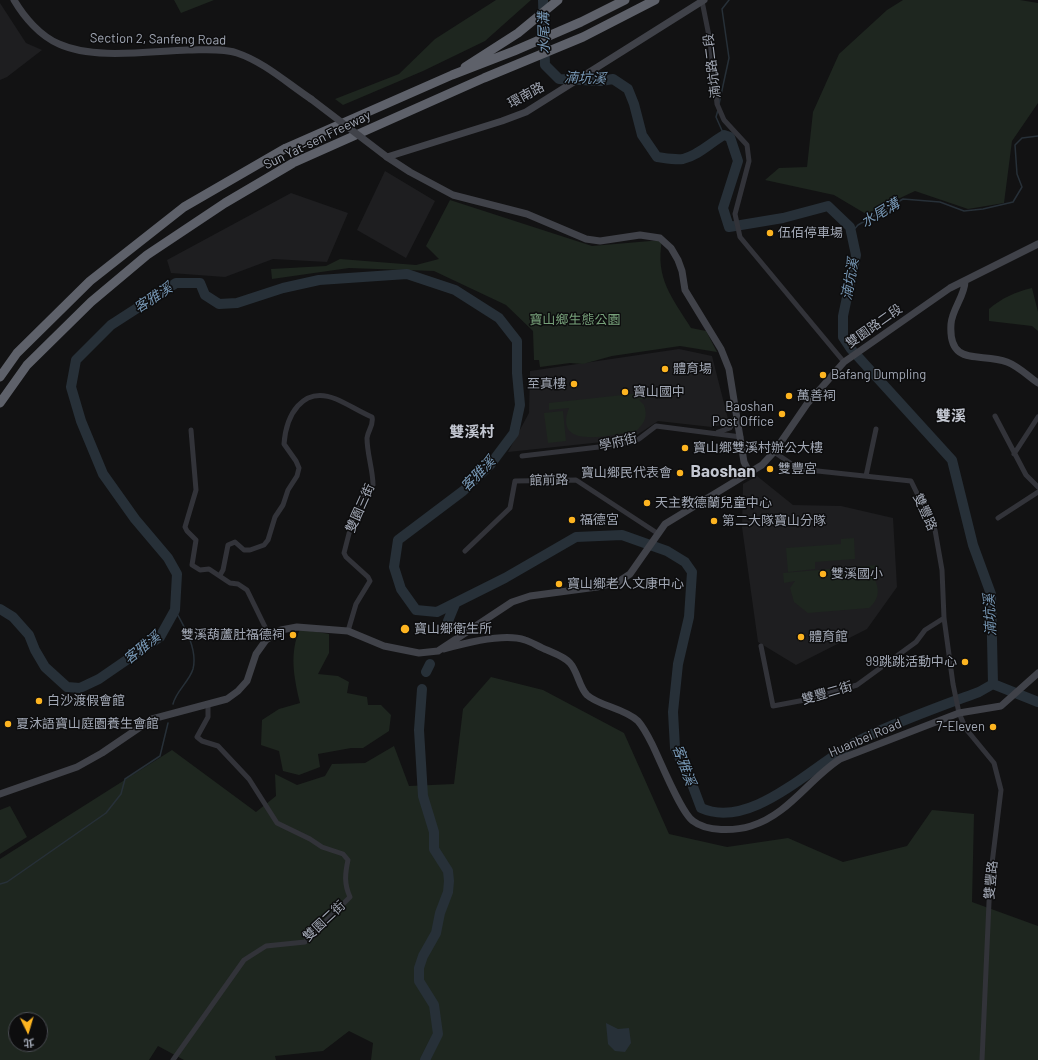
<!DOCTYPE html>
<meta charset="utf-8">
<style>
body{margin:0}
#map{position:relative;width:1038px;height:1060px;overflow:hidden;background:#121213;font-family:Barlow,"Noto Sans TC",sans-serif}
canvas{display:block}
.north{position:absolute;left:8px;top:1012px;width:40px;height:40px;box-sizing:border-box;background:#0d0d0e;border:1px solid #494b51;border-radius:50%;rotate:175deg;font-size:11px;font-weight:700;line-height:16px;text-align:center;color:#a2a8b5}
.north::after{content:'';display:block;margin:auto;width:14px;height:18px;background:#fdb420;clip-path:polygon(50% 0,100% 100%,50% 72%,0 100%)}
</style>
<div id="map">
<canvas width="1038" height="1060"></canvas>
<div class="north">北</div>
</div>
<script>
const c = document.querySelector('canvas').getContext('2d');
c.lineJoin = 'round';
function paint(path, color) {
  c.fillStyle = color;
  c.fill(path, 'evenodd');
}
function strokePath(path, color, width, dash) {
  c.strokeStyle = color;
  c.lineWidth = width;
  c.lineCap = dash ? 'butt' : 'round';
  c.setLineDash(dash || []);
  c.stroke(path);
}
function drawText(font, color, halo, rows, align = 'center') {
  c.font = font + ' Barlow,"Noto Sans TC",sans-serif';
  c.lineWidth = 3;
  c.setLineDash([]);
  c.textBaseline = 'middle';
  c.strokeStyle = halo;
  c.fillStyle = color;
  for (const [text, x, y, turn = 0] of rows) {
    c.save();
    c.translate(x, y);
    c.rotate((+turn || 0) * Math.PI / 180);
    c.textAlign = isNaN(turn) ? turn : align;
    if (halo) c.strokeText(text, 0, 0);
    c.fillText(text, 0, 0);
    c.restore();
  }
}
const built = new Path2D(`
 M 0,3 L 26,43 L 42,50 L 7,77 L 0,80 Z
 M 385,171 L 435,201 L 406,258 L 357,230 Z
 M 291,193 L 348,213 L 327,262 L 273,259 L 225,277 L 171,273 L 167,260 Z
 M 679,349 L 712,356 L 728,419 L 721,425 L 712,427 L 658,421 L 637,435 L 612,441 L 508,452 L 529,413 L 530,371 Z
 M 757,476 L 793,505 L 841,506 L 893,518 L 897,587 L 867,629 L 796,665 L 758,642 L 742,527 L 743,484 Z`);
const green = new Path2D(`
 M 174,0 L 214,0 L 181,13 Z
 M 496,0 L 531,0 L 485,41 L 423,71 L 343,105 L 335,99 L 399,74 L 435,39 Z
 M 903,0 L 1020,0 L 1038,3 L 1038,103 L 1012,141 L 1004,203 L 968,209 L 915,191 L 866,214 L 834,195 L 765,180 L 779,168 L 807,167 L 813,112 L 839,54 L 887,10 Z
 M 450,200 L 592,246 L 662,240 C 655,279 672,297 691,328 L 706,331 L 717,352 L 680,346 L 612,356 L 583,364 L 570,363 L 540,367 L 539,360 L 534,360 L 533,331 L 506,305 L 434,271 L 349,268 L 272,279 L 271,269 L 326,266 L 340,259 L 416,265 L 439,259 L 426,246 Z
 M 1032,288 L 1038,312 L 1038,331 L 1032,326 L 989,321 L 989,309 C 1002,298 1015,292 1032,288 Z
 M 650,392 L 650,398 L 639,400 L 644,405 C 648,416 645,423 636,431 C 614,434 552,452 569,408 L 549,410 L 549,403 Z
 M 563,411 L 566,441 L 548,443 L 544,413 Z
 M 854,538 L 855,559 L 815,562 L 815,569 L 788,572 L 786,548 L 841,544 L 841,539 Z
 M 878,565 L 879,571 L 871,573 C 879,585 882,597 869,608 L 808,613 L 794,602 L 790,588 L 795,581 L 784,583 L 783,573 Z
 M 300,629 L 329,634 L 329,653 L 318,674 L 338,676 L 349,682 L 347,693 L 367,697 L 368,705 L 381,705 L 391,715 L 389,731 L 363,748 L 351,748 L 318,754 L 320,767 L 299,775 L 283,771 L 279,751 L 261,745 L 262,720 L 279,709 L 300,703 C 294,678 289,653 300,629 Z
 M 491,677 L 543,690 L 624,733 L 669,834 L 727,847 L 788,838 L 843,862 L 907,846 L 932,810 L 974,814 L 972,902 L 1038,926 L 1038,1060 L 371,1060 L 373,1043 L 349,1031 L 323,1051 L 275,1056 L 276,1060 L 184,1060 L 158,1046 L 149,1060 L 0,1060 L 0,859 L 172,750 L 256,812 L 276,796 L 275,774 L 297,785 L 325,776 L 332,764 L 365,763 L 394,746 L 409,786 L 454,784 L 463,709 ZM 16,1020 L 40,1020 L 40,1044 L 16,1044 Z
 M 10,806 L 27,837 L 0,854 L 0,810 Z`);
const water = new Path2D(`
 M 606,1023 L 618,1029 L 629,1028 L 631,1043 L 625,1052 L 615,1051 L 608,1044 Z`);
const stream = new Path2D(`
 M 719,104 L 729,58 L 722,9 L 729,0
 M 718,110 L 716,117 L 724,135
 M 851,233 L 858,225 L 903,199 L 940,202 L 964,211 L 983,209 L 1013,202 L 1022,187 L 1017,174 L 1015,145 L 1022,138 L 1038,136
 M 173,704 C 176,691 189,682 193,669 C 198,649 184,626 175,610
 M 0,884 L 7,882 L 106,813 L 121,794 L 125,779 L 160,756 L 168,723`);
const river = new Path2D(`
 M 543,0 L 545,65 L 559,79 L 601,81 L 613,79 L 628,89 L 634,104 L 642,135 L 657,157 C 665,158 675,160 683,159 C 699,155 710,143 724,135 L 730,137 L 738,161 L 723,208 L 729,227 L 783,218 L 828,206 L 850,227 L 856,255 L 843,316 L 843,337 L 851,349 L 952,460 L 973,545 L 991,594 L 993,684
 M 0,609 L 13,617 L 29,635 L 35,650 L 45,667 L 67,687 L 80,688 L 99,679 L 160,637 L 175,610 L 177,574 L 168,558 L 135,519 L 103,474 L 81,421 L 71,387 L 76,360 L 111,325 L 176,283 L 200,283 L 205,295 L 219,304 L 237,303 L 283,288 L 319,280 L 407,274 L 455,290 L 499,318 L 517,341 L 517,373 L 520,405 L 514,433 L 490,465 L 463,491 L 398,540 L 394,567 L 401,589 L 416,610 L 437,612 L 505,578 L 576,537 L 622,535 L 667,551 L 685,562 L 692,572 L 689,617 L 678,664 L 673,712 L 675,748 L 692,784 L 701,808 C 754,832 817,759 864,738 C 901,720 941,706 979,692 L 993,684 L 1038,702
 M 448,621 L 455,604
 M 426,672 L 430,664
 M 422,689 L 419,730 L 423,796 L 434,832 L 434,849 L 448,871 L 449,881 L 448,892 L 440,913 L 436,933 L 423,956 L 419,968 L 419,981 L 434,1005 L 438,1034 L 425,1060`);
const street = new Path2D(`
 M 702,1 L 710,41 L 717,104 L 724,120 L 747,145 L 749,161 L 735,214 L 740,237 L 844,362
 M 995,416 L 1026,475 L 1038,487
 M 191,430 L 196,490 L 185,527 L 187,531 L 196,540 L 192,565 L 200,570 L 209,569 L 230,583 L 238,584 L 247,590 L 270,637
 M 718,432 L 730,428 L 736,416
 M 774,452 L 799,469 L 911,481 L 935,530 L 942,570 L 944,618 L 953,684 L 959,713 L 966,729 L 994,763 L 1001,790 L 990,880 L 982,1060
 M 1014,454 L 1038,417
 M 522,456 L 616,445 L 639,439 L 656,426 L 741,437
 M 866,476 L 876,429
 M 998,518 L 1038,492
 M 465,551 L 510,508 L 515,481 L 576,480 L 657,533
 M 220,575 L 223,570 L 228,545 L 235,542 L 244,550 L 250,550 L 264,545 L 268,540 L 275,517 L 283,505 L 288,490 L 297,476 L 299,468 L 296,461 L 284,444 C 286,416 302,385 336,399 C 348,404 360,412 372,417 C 374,425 368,430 367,438 C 367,454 373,470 373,485 L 358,505 L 353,518 L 344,553 L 346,557 L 368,577 L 370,581 L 356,604 L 348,631
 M 761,646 L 773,706 L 810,699 L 857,685 L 916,642 L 925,630 L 944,618
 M 173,1060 L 244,960 L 266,946 L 305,942 L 350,897 C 344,884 345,874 348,860 L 343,854 L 322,847 L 310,839 L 277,823 L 249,779 L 218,746 L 202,741 L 197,737 L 208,717 L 208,704`);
const secondary = new Path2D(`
 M 14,0 C 24,17 40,36 59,44 C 94,60 150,51 188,50 C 204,50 222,48 237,53 C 264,62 287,83 311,99
 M 387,157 L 410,172 L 453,195 L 527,214 L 586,239 L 600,241 L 640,235 L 660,238 L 671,248 L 678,260 L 682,271 L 685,290 L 721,349 L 729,369 L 744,462 L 750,474
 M 387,157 L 502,121 L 526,112 L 704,0
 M 965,281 C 965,296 952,309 951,324 C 948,368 981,352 1007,362 C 1018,366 1028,376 1038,383
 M 444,649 C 465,643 505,633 525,640 C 532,642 539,647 547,650 C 554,653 565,657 570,663 C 578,672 579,687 587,695 C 599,706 624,708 638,721 C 644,728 648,736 652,744 C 660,760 681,813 693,821 C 707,832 735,831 751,826 C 788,815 809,779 840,759 L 959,713 L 1001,706 L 1038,673
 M 0,794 L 77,767 L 102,753 L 152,719 L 227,699 L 238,691 L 247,681 L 256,654 L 266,640 L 281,630 L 297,627 L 348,631 L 384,646 L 419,653 L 438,651 L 512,602 L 530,596 L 597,587 L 618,582 L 630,574 L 665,524 L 762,465 L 774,452 L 807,404 L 844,362 L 950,288 L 1038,244`);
const highway = new Path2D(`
 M 465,67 L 518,33 L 558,0
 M 0,377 L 17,353 L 90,281 L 184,207 L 286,148 L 452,75 L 514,51 L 581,22 L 625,0
 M 0,403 L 27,365 L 91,302 L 147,255 L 225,203 L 293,163 L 484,78 L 583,37 L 655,0`);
const secondaryBridge = new Path2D(`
 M 311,99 L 387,157`);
const markers = [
 [770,233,4,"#fdb420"],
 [665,369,4,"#fdb420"],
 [823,375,4,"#fdb420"],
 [574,384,4,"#fdb420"],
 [625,392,4,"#fdb420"],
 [789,396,4,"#fdb420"],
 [782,414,4,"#fdb420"],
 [685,448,4,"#fdb420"],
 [770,469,4,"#fdb420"],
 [680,473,4,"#fdb420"],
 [647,503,4,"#fdb420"],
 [572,520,4,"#fdb420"],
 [714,521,4,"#fdb420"],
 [823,574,4,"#fdb420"],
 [559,584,4,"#fdb420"],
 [405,629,5,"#fdb420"],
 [293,635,4,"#fdb420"],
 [801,637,4,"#fdb420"],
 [965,662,4,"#fdb420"],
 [39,701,4,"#fdb420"],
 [8,724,4,"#fdb420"],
 [993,727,4,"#fdb420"]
];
const streetNames = [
 ["Section 2, Sanfeng Road",158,39,1],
 ["湳坑路二段",712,66,-97],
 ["環南路",526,95,-28],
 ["Sun Yat-sen Freeway",317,140,-26],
 ["雙園路二段",874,326,-35],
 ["學府街",618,442,-13],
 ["館前路",549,480,-1],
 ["雙園三街",360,508,-66],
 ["雙豐路",925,512,66],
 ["雙豐二街",827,693,-16],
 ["Huanbei Road",865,738,-23],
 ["雙豐路",991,880,-85],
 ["雙園二街",324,921,-43]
];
const poiNames = [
 ["伍佰停車場",778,233],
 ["體育場",673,369],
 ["Bafang Dumpling",831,375],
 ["至真樓",566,384,"right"],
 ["寶山國中",633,392],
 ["萬善祠",797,396],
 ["Baoshan",774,407,"right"],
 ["Post Office",774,422,"right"],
 ["寶山鄉雙溪村辦公大樓",693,448],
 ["雙豐宮",778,469],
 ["寶山鄉民代表會",672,473,"right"],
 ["天主教德蘭兒童中心",655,503],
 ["福德宮",580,520],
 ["第二大隊寶山分隊",722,521],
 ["雙溪國小",831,574],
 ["寶山鄉老人文康中心",567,584],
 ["寶山鄉衛生所",414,629],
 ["雙溪葫蘆肚福德祠",285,635,"right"],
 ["體育館",809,637],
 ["99跳跳活動中心",957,662,"right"],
 ["白沙渡假會館",47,701],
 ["夏沐語寶山庭園養生會館",16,724],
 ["7-Eleven",985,727,"right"]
];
const parkNames = [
 ["寶山鄉生態公園",575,320]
];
const waterNames = [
 ["水尾溝",544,33,-91],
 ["湳坑溪",585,78,2],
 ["水尾溝",880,213,-31],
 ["湳坑溪",850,279,-80],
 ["客雅溪",153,298,-33],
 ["客雅溪",478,474,-46],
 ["湳坑溪",990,615,-93],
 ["客雅溪",142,648,-39],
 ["客雅溪",684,765,70]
];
const quarterNames = [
 ["雙溪",951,416],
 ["雙溪村",472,432]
];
const districtNames = [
 ["Baoshan",723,471]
];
paint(built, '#1e1e20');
paint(green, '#1e261f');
paint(water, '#273038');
strokePath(stream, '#273038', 1.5);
strokePath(river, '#273038', 10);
strokePath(street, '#323339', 5);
strokePath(secondary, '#404249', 7);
strokePath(highway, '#5e616a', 9);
strokePath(secondaryBridge, '#404249', 7);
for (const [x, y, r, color] of markers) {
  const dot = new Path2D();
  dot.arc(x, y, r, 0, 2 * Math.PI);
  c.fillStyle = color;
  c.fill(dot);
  strokePath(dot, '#0d0d0e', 1.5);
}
drawText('13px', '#a2a8b5', '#0d0d0e', streetNames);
drawText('13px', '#a2a8b5', '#0d0d0e', poiNames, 'left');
drawText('13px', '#77a17a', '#0d0d0e', parkNames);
drawText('italic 14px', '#7696b3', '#0d0d0e', waterNames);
drawText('bold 15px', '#c3c7d1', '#0d0d0e', quarterNames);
drawText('bold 17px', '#c3c7d1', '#0d0d0e', districtNames);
</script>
